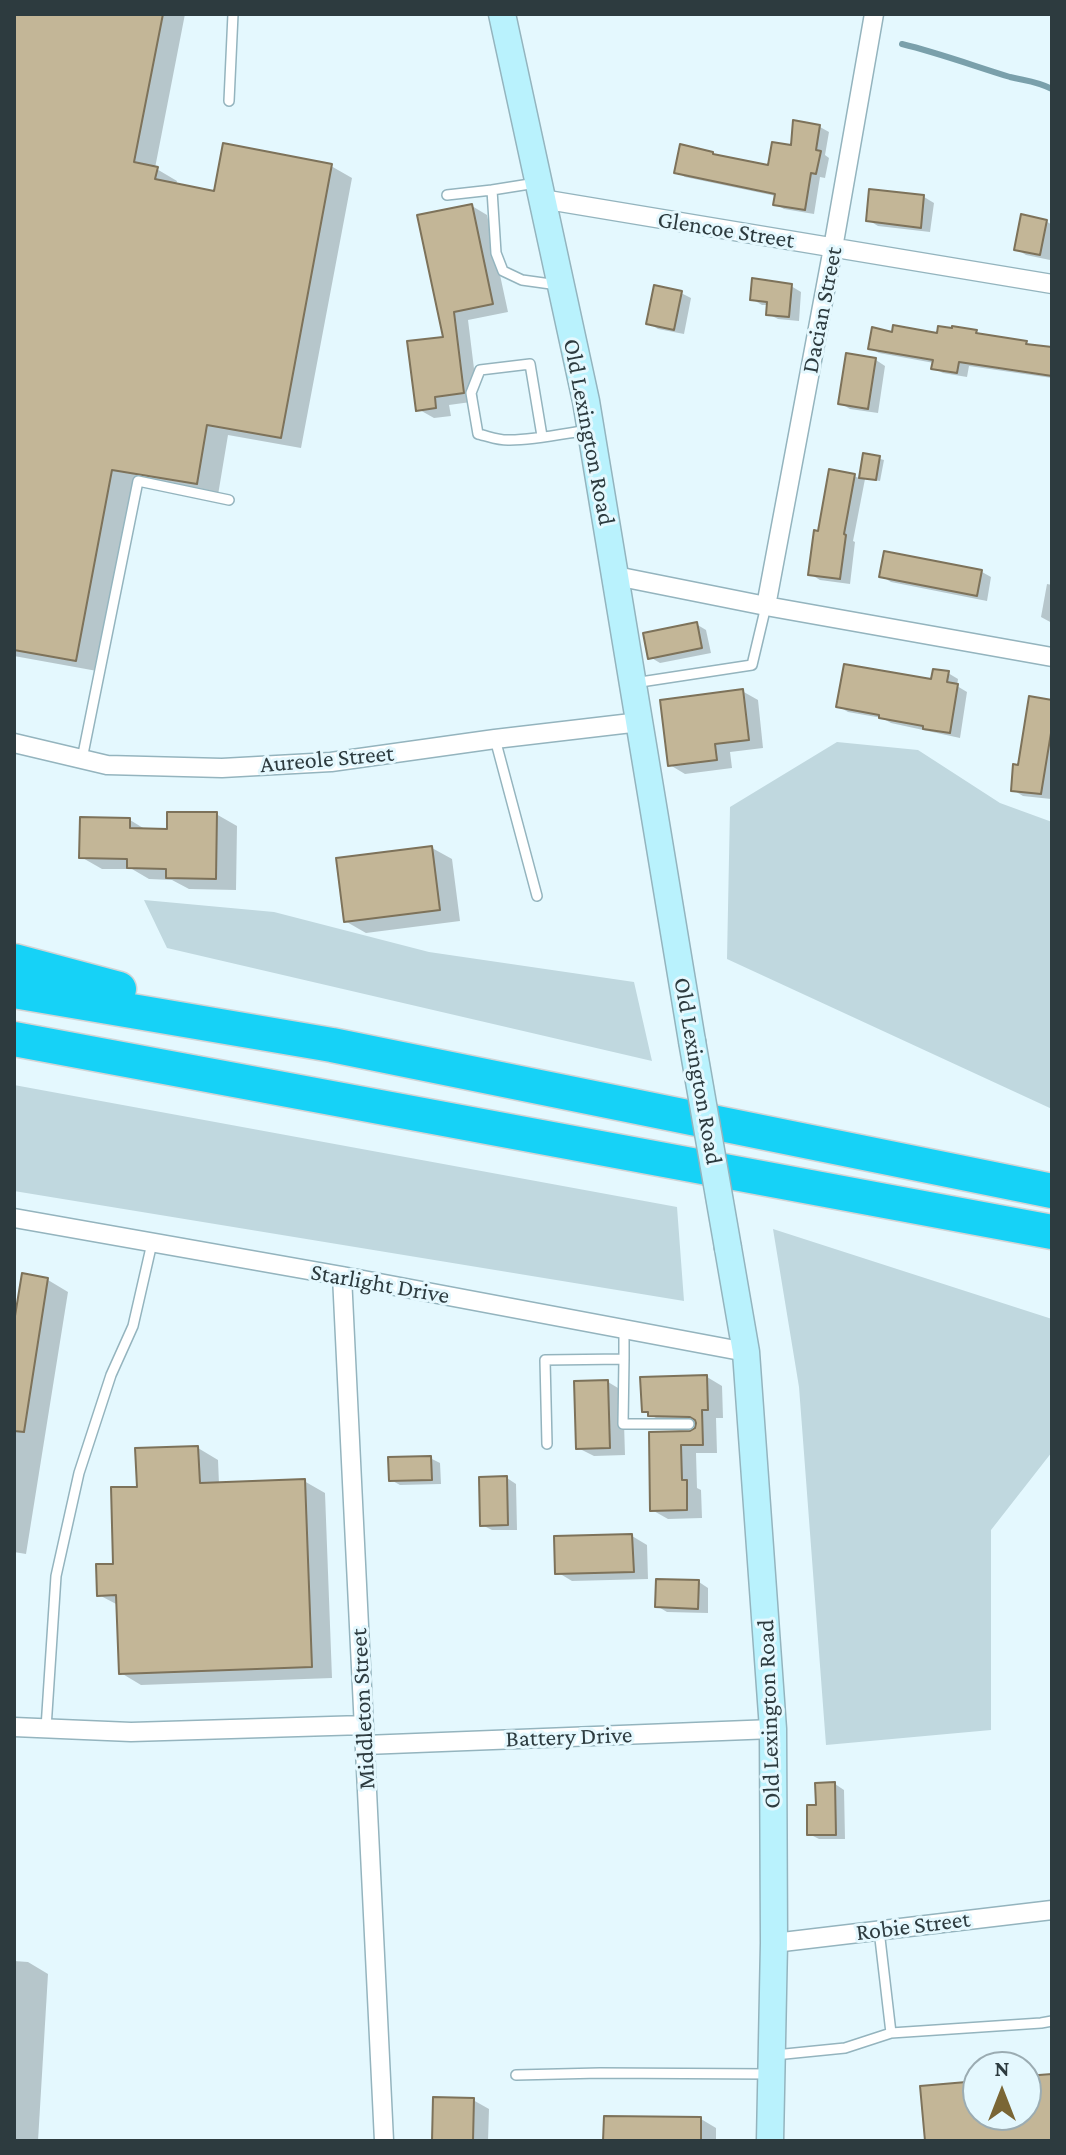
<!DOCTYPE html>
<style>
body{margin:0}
#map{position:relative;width:1066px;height:2155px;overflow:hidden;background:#e4f8fe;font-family:"Crimson Pro",serif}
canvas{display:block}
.frame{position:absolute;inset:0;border:16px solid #2d3b3f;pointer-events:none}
.north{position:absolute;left:962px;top:2051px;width:80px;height:80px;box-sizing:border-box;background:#e4f8fe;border:2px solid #9bacb2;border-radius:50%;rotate:0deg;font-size:22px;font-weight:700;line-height:32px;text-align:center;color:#2d3b3f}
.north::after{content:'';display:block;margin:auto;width:28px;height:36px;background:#7a6635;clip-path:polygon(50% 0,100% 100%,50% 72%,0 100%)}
</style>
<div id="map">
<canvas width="1066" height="2155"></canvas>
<div class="frame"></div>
<div class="north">N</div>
</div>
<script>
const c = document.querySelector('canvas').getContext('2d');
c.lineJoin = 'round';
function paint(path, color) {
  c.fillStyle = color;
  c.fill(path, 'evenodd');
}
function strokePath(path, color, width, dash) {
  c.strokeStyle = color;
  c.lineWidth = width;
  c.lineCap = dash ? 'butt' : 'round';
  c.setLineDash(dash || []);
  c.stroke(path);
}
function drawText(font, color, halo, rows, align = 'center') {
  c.font = font + ' "Crimson Pro",serif';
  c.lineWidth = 6;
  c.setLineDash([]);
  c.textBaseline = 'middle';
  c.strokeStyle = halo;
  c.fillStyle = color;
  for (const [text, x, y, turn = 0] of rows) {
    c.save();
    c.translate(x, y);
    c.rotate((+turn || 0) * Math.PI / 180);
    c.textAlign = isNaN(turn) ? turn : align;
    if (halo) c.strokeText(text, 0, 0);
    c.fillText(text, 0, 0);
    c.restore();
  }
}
const green = new Path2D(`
 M 837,742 L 918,750 L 1000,803 L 1052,822 L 1052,1109 L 727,959 L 730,807 Z
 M 144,900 L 274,912 L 429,952 L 634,982 L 652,1061 L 167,948 Z
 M 14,1085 L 677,1207 L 684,1301 L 14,1191 Z
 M 773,1229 L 1052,1319 L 1052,1452 L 991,1530 L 991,1730 L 826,1745 L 799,1387 Z`);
const shadow = new Path2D(`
 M 14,14 L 185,14 L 155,168 L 177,181 L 176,185 L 216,193 L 331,166 L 352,178 L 301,448 L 228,435 L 218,495 L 133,480 L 97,671 L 14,656 Z
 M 820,127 L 829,132 L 825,155 L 829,158 L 825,178 L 820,177 L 814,214 L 784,209 L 775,204 L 776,196 L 685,177 L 676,172 L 713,154 L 719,158 L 770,167 Z
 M 871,191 L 924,197 L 934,203 L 930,232 L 878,226 L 868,220 Z
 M 472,206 L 487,215 L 508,312 L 468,320 L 478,401 L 449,405 L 451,416 L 434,418 L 418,409 L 445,339 Z
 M 1046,221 L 1052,225 L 1052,247 L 1050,260 L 1026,255 L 1016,249 Z
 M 791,286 L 801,292 L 799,321 L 778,319 L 768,314 L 769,305 L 762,305 L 752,299 Z
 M 681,293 L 691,298 L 684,334 L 658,329 L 648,323 Z
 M 976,332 L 982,336 L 1026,343 L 1034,347 L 1052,349 L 1052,378 L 969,366 L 967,377 L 943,373 L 933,368 L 934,363 L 879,353 L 870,348 L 894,334 L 939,335 Z
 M 848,356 L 876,360 L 885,366 L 878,413 L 850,409 L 840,403 Z
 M 865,455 L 884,460 L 880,481 L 865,479 L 853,541 L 855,542 L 850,584 L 820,580 L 810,574 L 819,533 L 854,476 L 861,479 Z
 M 982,572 L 991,577 L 987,601 L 891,582 L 881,576 Z
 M 1047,584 L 1052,585 L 1052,623 L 1041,617 Z
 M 696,624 L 706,630 L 711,653 L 660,663 L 650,657 Z
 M 948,673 L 958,679 L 957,686 L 967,692 L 960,738 L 891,723 L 882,718 L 848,712 L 838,706 L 933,682 Z
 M 742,691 L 758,700 L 763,748 L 730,752 L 732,768 L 685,774 L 670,765 Z
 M 1052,702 L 1051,799 L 1023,796 L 1013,790 L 1020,767 Z
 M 216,814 L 237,826 L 236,890 L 189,889 L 172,880 L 149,879 L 132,869 L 102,869 L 81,857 L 130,820 L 148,831 L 169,831 Z
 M 432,848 L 452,859 L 460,921 L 366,933 L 345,921 Z
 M 24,1276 L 48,1280 L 68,1292 L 26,1554 L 14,1552 L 14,1334 Z
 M 707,1377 L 722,1386 L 723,1418 L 716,1418 L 717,1453 L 696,1453 L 697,1488 L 701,1490 L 702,1518 L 668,1519 L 652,1510 L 651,1434 L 690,1433 L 697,1430 L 698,1424 L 666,1424 L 644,1411 Z
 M 608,1382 L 623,1391 L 625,1455 L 594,1456 L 578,1448 Z
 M 198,1448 L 218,1460 L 219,1484 L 304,1481 L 325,1493 L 332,1678 L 141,1685 L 121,1673 L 118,1605 L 99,1595 L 116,1566 L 139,1488 Z
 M 430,1458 L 440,1463 L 441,1484 L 400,1485 L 391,1480 Z
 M 507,1478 L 516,1484 L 517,1530 L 492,1530 L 482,1525 Z
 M 632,1536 L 647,1545 L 648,1579 L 572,1581 L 557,1572 Z
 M 699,1582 L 708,1588 L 708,1613 L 667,1612 L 657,1606 Z
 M 835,1784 L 844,1790 L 845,1839 L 819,1839 L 809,1834 L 818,1807 Z
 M 14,1961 L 28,1962 L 48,1974 L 38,2141 L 14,2141 Z
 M 473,2100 L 489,2109 L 488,2141 L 434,2141 Z
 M 701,2119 L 716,2128 L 716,2141 L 605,2141 Z`);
const stream = new Path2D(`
 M 902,44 C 939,53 974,66 1010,77 C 1026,81 1036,81 1052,89`);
const building = new Path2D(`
 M 14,14 L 163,14 L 134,162 L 158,167 L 155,179 L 214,191 L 223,143 L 332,164 L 281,438 L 207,425 L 197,484 L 112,470 L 76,661 L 14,650 Z
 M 793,120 L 820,125 L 816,150 L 821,151 L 816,174 L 811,173 L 805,210 L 773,205 L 775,194 L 674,173 L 680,144 L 713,152 L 713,154 L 768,165 L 772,142 L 791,145 Z
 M 869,189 L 924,195 L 921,228 L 866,221 Z
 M 472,204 L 493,304 L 454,312 L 464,393 L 435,397 L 436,408 L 416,411 L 407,341 L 443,337 L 417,215 Z
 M 1021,214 L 1047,220 L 1040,255 L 1014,250 Z
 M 752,278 L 792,284 L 789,317 L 766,315 L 767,302 L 750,300 Z
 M 654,285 L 682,291 L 674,330 L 646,324 Z
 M 893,325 L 937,333 L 938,326 L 952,328 L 952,326 L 977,330 L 976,333 L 1027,341 L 1026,344 L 1052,347 L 1052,376 L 959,362 L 957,373 L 931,369 L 933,360 L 868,349 L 872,327 L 892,332 Z
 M 846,353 L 876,358 L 868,409 L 838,404 Z
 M 863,453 L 880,456 L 876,480 L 859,478 Z
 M 829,469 L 855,474 L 844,534 L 846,535 L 840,579 L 808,575 L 814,530 L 818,531 Z
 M 884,551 L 982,570 L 977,596 L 879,577 Z
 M 697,622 L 702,648 L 648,659 L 643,633 Z
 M 844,664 L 931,679 L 933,669 L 949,671 L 947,682 L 958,684 L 950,733 L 923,729 L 923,726 L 879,718 L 879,715 L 836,707 Z
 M 743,689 L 749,740 L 715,744 L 717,760 L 668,766 L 660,700 Z
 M 1029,696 L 1052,700 L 1052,727 L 1041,794 L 1011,791 L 1013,764 L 1018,765 Z
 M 167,812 L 217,812 L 216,879 L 166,878 L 166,869 L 127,868 L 127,859 L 79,858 L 80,817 L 130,818 L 130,828 L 167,829 Z
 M 432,846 L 440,910 L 344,922 L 336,858 Z
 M 22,1273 L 48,1278 L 24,1432 L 14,1431 L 14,1322 Z
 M 707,1375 L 708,1410 L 702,1410 L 703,1445 L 681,1445 L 682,1480 L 687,1480 L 687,1510 L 650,1511 L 649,1432 L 690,1431 L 695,1428 L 696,1423 L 695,1420 L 690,1417 L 648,1416 L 648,1412 L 642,1412 L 640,1377 Z
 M 608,1380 L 610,1448 L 576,1449 L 574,1381 Z
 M 198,1446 L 200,1483 L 305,1479 L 312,1667 L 119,1674 L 116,1595 L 97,1596 L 96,1564 L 113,1564 L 111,1487 L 137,1487 L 135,1448 Z
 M 431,1456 L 432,1480 L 389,1481 L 388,1457 Z
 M 507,1476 L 508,1525 L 480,1526 L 479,1477 Z
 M 632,1534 L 634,1572 L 555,1574 L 554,1536 Z
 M 656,1579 L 699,1580 L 698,1609 L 655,1607 Z
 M 835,1782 L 836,1835 L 807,1835 L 807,1805 L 816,1805 L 815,1783 Z
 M 1052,2074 L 1052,2141 L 925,2141 L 920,2086 L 978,2081 L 978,2115 L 1026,2115 L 1026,2076 Z
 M 433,2097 L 474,2098 L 473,2141 L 432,2141 Z
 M 604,2116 L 701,2117 L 701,2141 L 603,2141 Z`);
const lane = new Path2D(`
 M 229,101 L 233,14
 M 492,190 L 536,183
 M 447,195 L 492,190 L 496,253 L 503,271 L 522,280 L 558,285
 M 542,436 L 530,364 L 480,370 L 471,393 L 478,434 C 488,436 499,441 510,440 C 535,440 562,434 588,430
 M 634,683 L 752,665 L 766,606
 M 495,739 L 537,896
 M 82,759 L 138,481 L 229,500
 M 624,1359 L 623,1424 L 689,1424
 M 547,1444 L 545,1360 L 624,1359 L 624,1328
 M 46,1728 L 56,1576 L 79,1473 L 111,1375 L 133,1326 L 152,1243
 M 879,1930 L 891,2033 L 1041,2023 L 1052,2021
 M 775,2055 L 845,2048 L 891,2033
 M 516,2075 L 600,2073 L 769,2074`);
const street = new Path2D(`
 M 542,199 L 1052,284
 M 616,576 L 766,606 L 1052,657
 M 766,606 L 833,248 L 874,14
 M 14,743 L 107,765 L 222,768 L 331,762 L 495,739 L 640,722
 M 14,1218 L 342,1276 L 746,1352
 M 342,1276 L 384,2141
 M 14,1727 L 131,1732 L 364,1725
 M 365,1745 L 773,1729
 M 774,1943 L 1052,1910`);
const secondary = new Path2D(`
 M 502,14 L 586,401 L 692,1041
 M 728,1248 L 746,1352 L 773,1729 L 774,1943 L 770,2141`);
const highway = new Path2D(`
 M 14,961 L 119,989
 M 14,991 L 332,1045 L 1052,1191
 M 14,1039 L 1052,1232`);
const secondaryBridge = new Path2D(`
 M 692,1041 L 728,1248`);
const streetNames = [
 ["Glencoe Street",726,230,9],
 ["Dacian Street",822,310,-79],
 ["Old Lexington Road",589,432,79],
 ["Aureole Street",327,759,-5],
 ["Old Lexington Road",698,1071,80],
 ["Starlight Drive",380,1284,10],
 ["Middleton Street",363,1709,-93],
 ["Old Lexington Road",769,1714,-92],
 ["Battery Drive",569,1737,-2],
 ["Robie Street",913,1926,-7]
];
paint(green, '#c0d8df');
paint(shadow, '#0003');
strokePath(stream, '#7aa0ab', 6);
paint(building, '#c3b697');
strokePath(building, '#7d725a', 2);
strokePath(lane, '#94b4be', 12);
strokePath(street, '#94b4be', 21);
strokePath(secondary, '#94b4be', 29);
strokePath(highway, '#d1d4d5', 37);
strokePath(lane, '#fff', 9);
strokePath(street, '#fff', 18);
strokePath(secondary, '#b9f2fd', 26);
strokePath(highway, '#16d2f7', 34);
strokePath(secondaryBridge, '#94b4be', 29, []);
strokePath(secondaryBridge, '#b9f2fd', 26);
drawText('24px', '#2d3b3f', '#e4f8fe', streetNames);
</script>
